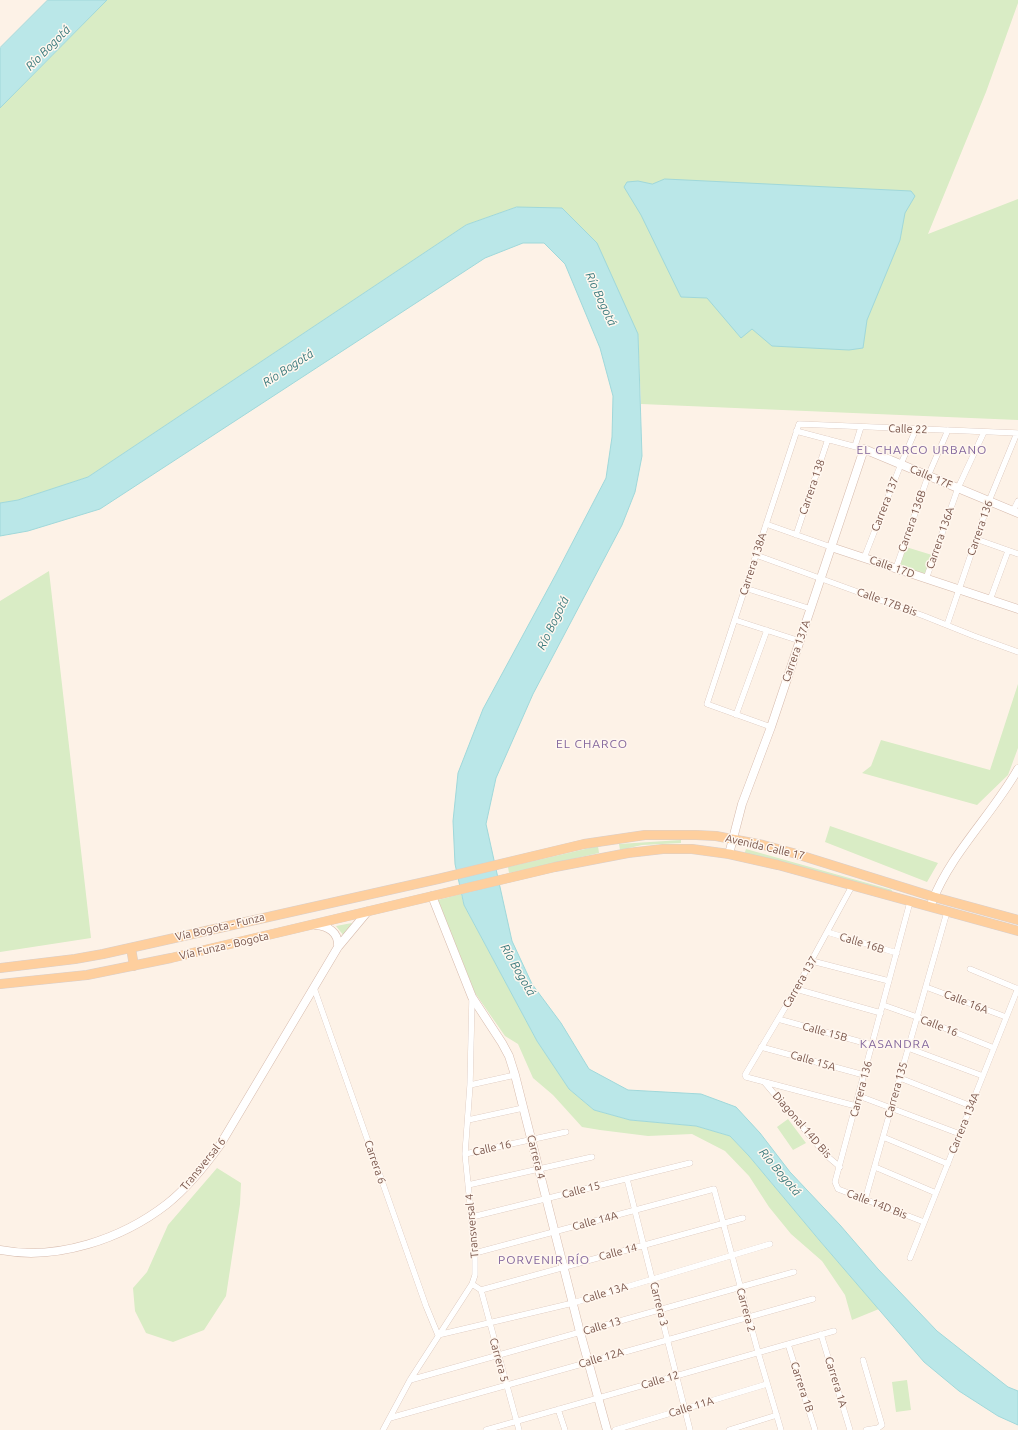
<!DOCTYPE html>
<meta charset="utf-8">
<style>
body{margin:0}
canvas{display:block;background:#fdf2e7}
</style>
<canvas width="1018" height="1430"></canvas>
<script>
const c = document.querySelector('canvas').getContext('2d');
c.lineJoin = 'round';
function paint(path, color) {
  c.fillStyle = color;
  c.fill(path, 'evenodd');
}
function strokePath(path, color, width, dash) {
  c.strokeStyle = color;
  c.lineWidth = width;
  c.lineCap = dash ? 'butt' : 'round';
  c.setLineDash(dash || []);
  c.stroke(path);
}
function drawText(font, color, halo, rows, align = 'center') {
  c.font = font + ' Ubuntu,sans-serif';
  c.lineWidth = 3;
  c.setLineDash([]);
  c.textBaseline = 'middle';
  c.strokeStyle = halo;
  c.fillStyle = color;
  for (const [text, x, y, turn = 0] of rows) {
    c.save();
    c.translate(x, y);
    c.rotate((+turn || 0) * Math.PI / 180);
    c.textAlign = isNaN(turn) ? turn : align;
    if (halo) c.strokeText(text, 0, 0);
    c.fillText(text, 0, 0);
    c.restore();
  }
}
const green = new Path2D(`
 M 107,0 L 1018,0 L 1018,3 L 986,92 L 928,234 L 1018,199 L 1018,420 L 641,404 L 638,334 L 517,207 L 466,225 L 88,477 L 18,500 L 0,503 L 0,108 Z
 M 906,547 L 932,555 L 925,576 L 899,567 Z
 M 49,571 L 91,938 L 0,952 L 0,601 Z
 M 1018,684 L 1018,748 L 1008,775 L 977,805 L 862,773 L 871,766 L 881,740 L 990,770 Z
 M 830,826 L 938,863 L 927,882 L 825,842 Z
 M 681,840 L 681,843 L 642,845 L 620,850 L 619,844 Z
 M 598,846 L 599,853 L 509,873 L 508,867 Z
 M 746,849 L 892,890 L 891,893 L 744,855 Z
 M 461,894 L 464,905 L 537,1041 L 569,1089 L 594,1110 L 630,1120 L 696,1126 L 730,1136 L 749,1156 L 820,1241 L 879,1309 L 852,1320 L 845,1295 L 822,1261 L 791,1234 L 769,1207 L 749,1176 L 725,1151 L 692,1134 L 648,1136 L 600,1130 L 582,1127 L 553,1095 L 533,1078 L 518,1044 L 505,1036 L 475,993 L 438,900 Z
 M 352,923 L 344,936 L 336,926 Z
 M 788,1119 L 806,1143 L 793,1150 L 777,1127 Z
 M 217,1168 L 241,1183 L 240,1204 L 226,1296 L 204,1330 L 173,1342 L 146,1333 L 135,1311 L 133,1288 L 147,1272 L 168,1225 Z
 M 907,1380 L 911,1410 L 896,1412 L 892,1382 Z`);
const water = new Path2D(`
 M 48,0 L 107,0 L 0,108 L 0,48 Z
 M 665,179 L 911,191 L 915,196 L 905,213 L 900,240 L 867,320 L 863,348 L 849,350 L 772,346 L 752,329 L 741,338 L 707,298 L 681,297 L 641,215 L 624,187 L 627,182 L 638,181 L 652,184 Z
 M 517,207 L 562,208 L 597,243 L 638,334 L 642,456 L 635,492 L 622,525 L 533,694 L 496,778 L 486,824 L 512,941 L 532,984 L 561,1023 L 589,1069 L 628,1090 L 701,1094 L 736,1107 L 760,1133 L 790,1172 L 840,1225 L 878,1269 L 937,1331 L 1008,1387 L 1018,1391 L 1018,1425 L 998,1416 L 959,1391 L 924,1362 L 820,1241 L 749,1156 L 730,1136 L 696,1126 L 630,1120 L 594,1110 L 569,1089 L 537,1041 L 464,905 L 455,864 L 453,821 L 458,773 L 483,709 L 556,574 L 606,478 L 612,437 L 613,396 L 600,348 L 565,264 L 544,243 L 523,243 L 485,258 L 100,509 L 28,531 L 0,536 L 0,503 L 18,500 L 88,477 L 466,225 Z`);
const street = new Path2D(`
 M 796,431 L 864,449
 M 855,446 L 861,427
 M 1013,511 L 1018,501
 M 766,524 L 831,547
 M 796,535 L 828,439
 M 976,539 L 1018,554
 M 756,555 L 924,616 L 974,636 L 1018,652
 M 864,558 L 901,464 L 916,429
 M 896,568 L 928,476 L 948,430
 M 926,579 L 958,488 L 984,432
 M 745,588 L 811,609
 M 990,600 L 1008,551
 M 735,620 L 800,641
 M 947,625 L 989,501 L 1017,433
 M 736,715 L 767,630
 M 771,727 L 707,704 L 799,424 L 1018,433
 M 852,886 L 796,989 L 745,1075 L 746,1077 L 856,1106
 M 910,902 L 835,1182 L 838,1189 L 924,1222
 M 827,932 L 897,953
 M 812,961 L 889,981
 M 970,969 L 1018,989
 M 926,987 L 1006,1017
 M 314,988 L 426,1306 L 438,1335
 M 796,989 L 881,1013
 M 883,1005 L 917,1017 L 994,1048
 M 778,1019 L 872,1045
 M 761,1047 L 864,1075
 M 908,1048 L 983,1076
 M 900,1078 L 971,1106
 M 765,1083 L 827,1156 L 840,1167
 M 470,1085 L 515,1075
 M 859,1096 L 960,1134
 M 468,1120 L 523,1108
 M 883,1137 L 948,1164
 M 465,1154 L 566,1132
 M 875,1167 L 936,1193
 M 627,1179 L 690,1430
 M 468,1185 L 592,1157
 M 865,1200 L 947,912
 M 472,1217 L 690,1163
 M 475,1253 L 714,1189 L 758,1352 L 781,1430
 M 910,1258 L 1018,988
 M 472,1284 L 481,1290 L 743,1218
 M 481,1290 L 519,1430
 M 821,1334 L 850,1430
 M 438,1335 L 573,1303 L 770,1244
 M 788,1344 L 815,1430
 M 863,1360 L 882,1425 L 878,1428 L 866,1430
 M 410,1380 L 794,1272
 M 558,1409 L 565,1430
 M 390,1418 L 813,1299
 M 383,1430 L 410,1380 L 472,1284 L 475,1275 L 475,1253 L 465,1154 L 470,1085 L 472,998
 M 486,1430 L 834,1331
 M 615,1430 L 767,1384
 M 729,1430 L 777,1415`);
const secondary = new Path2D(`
 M 831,547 L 1018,609
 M 729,854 L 742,804 L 771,727 L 864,449 L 1018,513
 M 432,896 L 472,997 L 502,1043 L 509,1056 L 515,1075 L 580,1332 L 607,1430
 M 932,902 C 951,853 992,815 1018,769
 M 315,925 C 328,926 339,932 338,947
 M 0,1250 C 57,1261 122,1239 167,1204 C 187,1188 205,1166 220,1145 L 338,947 L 368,911`);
const primary = new Path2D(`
 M 131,948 L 134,966
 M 0,968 L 75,959 L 103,954 L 438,879 L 584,844 L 645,835 L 696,835 L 716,836 L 763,845 L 793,853 L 934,897 L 1018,920
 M 0,984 L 87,975 L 171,958 L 555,867 L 628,853 L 663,849 L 692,849 L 729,854 L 778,865 L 1018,931`);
const streetNames = [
 ["Calle 22",908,429,2],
 ["Calle 17F",931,477,23],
 ["Carrera 138",812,487,-71],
 ["Carrera 137",885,504,-69],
 ["Carrera 136B",912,521,-71],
 ["Carrera 136",980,528,-71],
 ["Carrera 136A",940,538,-71],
 ["Carrera 138A",753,564,-72],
 ["Calle 17D",892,567,19],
 ["Calle 17B Bis",887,602,20],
 ["Carrera 137A",796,651,-71],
 ["Avenida Calle 17",765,847,13],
 ["Vía Bogota - Funza",220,927,-13],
 ["Calle 16B",862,943,17],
 ["Vía Funza - Bogota",224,946,-13],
 ["Carrera 137",800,982,-60],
 ["Calle 16A",966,1002,21],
 ["Calle 16",939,1026,21],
 ["Calle 15B",825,1032,15],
 ["Calle 15A",813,1061,16],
 ["Carrera 136",861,1089,-75],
 ["Carrera 135",896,1090,-74],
 ["Carrera 134A",964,1123,-68],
 ["Diagonal 14D Bis",802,1125,49],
 ["Calle 16",492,1148,-12],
 ["Carrera 4",536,1157,76],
 ["Carrera 6",375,1162,71],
 ["Transversal 6",203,1164,-51],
 ["Calle 15",581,1190,-14],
 ["Calle 14D Bis",877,1204,21],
 ["Calle 14A",595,1221,-15],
 ["Transversal 4",472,1226,-95],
 ["Calle 14",618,1252,-15],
 ["Calle 13A",605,1293,-17],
 ["Carrera 3",659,1304,76],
 ["Carrera 2",746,1310,75],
 ["Calle 13",602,1326,-16],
 ["Calle 12A",601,1358,-16],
 ["Carrera 5",499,1360,75],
 ["Calle 12",660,1380,-16],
 ["Carrera 1A",836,1382,73],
 ["Carrera 1B",802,1387,72],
 ["Calle 11A",691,1407,-17]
];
const waterNames = [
 ["Río Bogotá",48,48,-45],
 ["Río Bogotá",601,299,65],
 ["Río Bogotá",288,368,-33],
 ["Río Bogotá",553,623,-64],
 ["Río Bogotá",518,970,60],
 ["Río Bogotá",780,1172,50]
];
const neighbourhoodNames = [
 ["EL CHARCO URBANO",922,450],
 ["EL CHARCO",592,744],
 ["KASANDRA",895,1044],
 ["PORVENIR RÍO",544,1260]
];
paint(green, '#d9ecc5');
paint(water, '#bae7e8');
strokePath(water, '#a0d8da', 1);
strokePath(street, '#d3bbaf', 6);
strokePath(secondary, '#d6baac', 9);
strokePath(primary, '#d9cfcc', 10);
strokePath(street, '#fff', 5.5);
strokePath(secondary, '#fff', 8);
strokePath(primary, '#fecf9e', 9);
drawText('11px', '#79554a', '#fff7ef', streetNames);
drawText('italic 12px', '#3c7b7e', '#fff7ef', waterNames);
c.letterSpacing = '1px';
drawText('12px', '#83669c', '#fff7ef', neighbourhoodNames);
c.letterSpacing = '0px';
</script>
